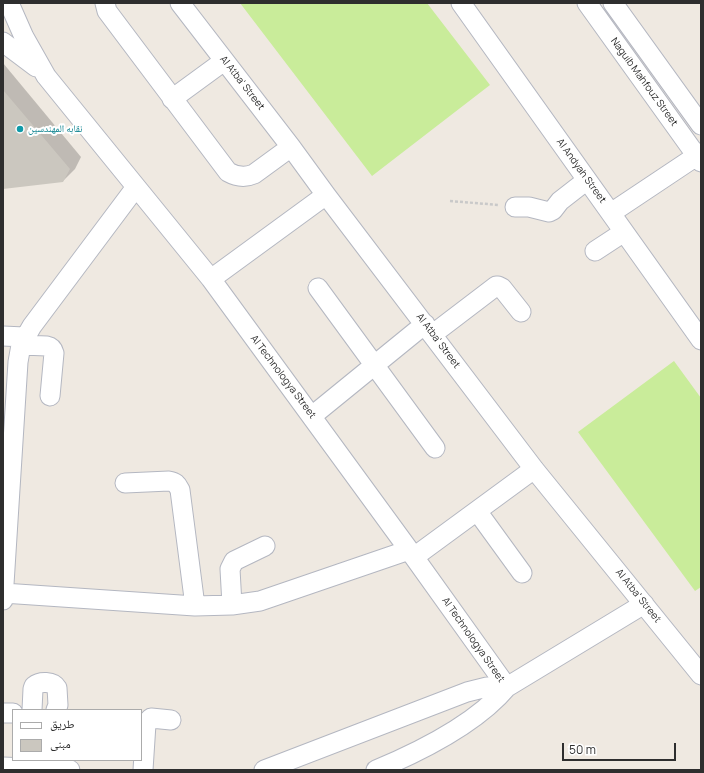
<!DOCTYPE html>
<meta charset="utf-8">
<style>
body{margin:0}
#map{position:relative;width:704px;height:773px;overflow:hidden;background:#efe9e1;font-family:Manrope,"Noto Naskh Arabic",sans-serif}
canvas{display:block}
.frame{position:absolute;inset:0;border:4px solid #2e2e2e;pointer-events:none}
.legend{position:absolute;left:12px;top:709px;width:130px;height:52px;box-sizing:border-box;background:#fff;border:1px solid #ababab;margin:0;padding:5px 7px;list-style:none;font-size:12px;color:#2e2e2e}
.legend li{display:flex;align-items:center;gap:8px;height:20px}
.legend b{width:20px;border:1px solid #ababab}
.scale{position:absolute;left:562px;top:743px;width:114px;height:18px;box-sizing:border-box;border:2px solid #2e2e2e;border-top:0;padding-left:5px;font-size:12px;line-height:14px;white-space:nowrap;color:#2e2e2e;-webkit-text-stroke:3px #fff;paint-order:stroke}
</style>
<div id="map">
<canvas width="704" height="773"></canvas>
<div class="frame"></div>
<ul class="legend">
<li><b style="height:5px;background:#fff"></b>طريق</li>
<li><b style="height:11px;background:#cbc7bf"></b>مبنى</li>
</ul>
<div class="scale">50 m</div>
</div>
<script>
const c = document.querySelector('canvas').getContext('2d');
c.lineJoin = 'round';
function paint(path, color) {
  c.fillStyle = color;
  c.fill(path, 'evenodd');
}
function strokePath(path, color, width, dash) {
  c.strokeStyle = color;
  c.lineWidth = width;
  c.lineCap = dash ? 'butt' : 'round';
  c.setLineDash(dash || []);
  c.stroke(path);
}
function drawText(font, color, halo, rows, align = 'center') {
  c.font = font + ' Manrope,"Noto Naskh Arabic",sans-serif';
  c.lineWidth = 4;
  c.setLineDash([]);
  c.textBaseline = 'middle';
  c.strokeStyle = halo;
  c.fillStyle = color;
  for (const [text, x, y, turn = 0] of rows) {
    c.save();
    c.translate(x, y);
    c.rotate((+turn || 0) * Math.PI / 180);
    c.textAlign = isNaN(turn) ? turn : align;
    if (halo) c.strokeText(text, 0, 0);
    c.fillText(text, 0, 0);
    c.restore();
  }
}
const pitch = new Path2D(`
 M 240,3 L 427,3 L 490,85 L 372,176 Z
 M 674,361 L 701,398 L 701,587 L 695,591 L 578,432 Z`);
const shadow = new Path2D(`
 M 3,63 L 81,157 L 75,169 L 63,181 L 3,188 Z`);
const building = new Path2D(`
 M 3,90 L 70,169 L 63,182 L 3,189 Z`);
const path = new Path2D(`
 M 450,201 L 499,205`);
const minor = new Path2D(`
 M 9,3 L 24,37 L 46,76 L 211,279 L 409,550 L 507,687
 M 105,3 L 107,11 L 228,172 C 237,177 245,178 254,174 L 291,147
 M 180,3 L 291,147 L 326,195 L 534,469 L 701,675
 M 461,3 L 701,340
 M 587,3 L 701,162
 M 613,3 L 701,125
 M 3,42 L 36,67
 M 172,99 L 224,61
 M 515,207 L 529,207 L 549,212 L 553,210 L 560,201 L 587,180
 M 611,213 L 701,153
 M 595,251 L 624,232
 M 211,279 L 326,195
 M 318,288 L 435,448
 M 433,334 L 496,286 L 498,286 L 502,288 L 521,312
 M 3,336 L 24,337
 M 21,345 L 47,346 C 52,347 53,349 54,353 L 50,396
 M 312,416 L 425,324
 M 125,483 L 169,481 C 175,482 177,484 180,490 L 195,606
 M 477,511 L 522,573
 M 414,557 L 534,469
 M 3,593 L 195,606 L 232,605 L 260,601 L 409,550
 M 3,600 L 18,362 L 21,345 L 32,326 L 136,187
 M 232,605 L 230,569 L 234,561 L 265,546
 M 32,710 L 33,689 L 34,686 C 40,681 53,681 57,688 L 58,705 L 56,710
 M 3,713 L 13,713
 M 3,767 L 70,770
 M 143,770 L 146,724 L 148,721 L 151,718 L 171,720
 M 264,770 L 467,692 L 487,687 L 507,687
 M 376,770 C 419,752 477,723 507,687 L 644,604`);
const markers = [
 [20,129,4,"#0f9aa8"]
];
const streetNames = [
 ["Naguib Mahfouz Street",644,82,54],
 ["Al Atba' Street",242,83,52],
 ["Al Andyah Street",581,171,54],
 ["Al Atba' Street",438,341,53],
 ["Al Technologya Street",283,377,53],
 ["Al Atba' Street",638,596,51],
 ["Al Technologya Street",473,640,55]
];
const cultureNames = [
 ["نقابه المهندسين",28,129]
];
paint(pitch, '#c9ec9a');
paint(shadow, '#0003');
paint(building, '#cbc7bf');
strokePath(minor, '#b4b7c1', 21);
strokePath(path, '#c9c9c9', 2.5, [3, 2]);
strokePath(minor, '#fff', 19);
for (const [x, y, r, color] of markers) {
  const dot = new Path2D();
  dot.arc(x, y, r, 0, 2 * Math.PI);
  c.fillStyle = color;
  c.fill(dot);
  strokePath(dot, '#fff', 1.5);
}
drawText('10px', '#2e2e2e', '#fff', streetNames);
drawText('10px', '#0d838f', '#fff', cultureNames, 'left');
</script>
